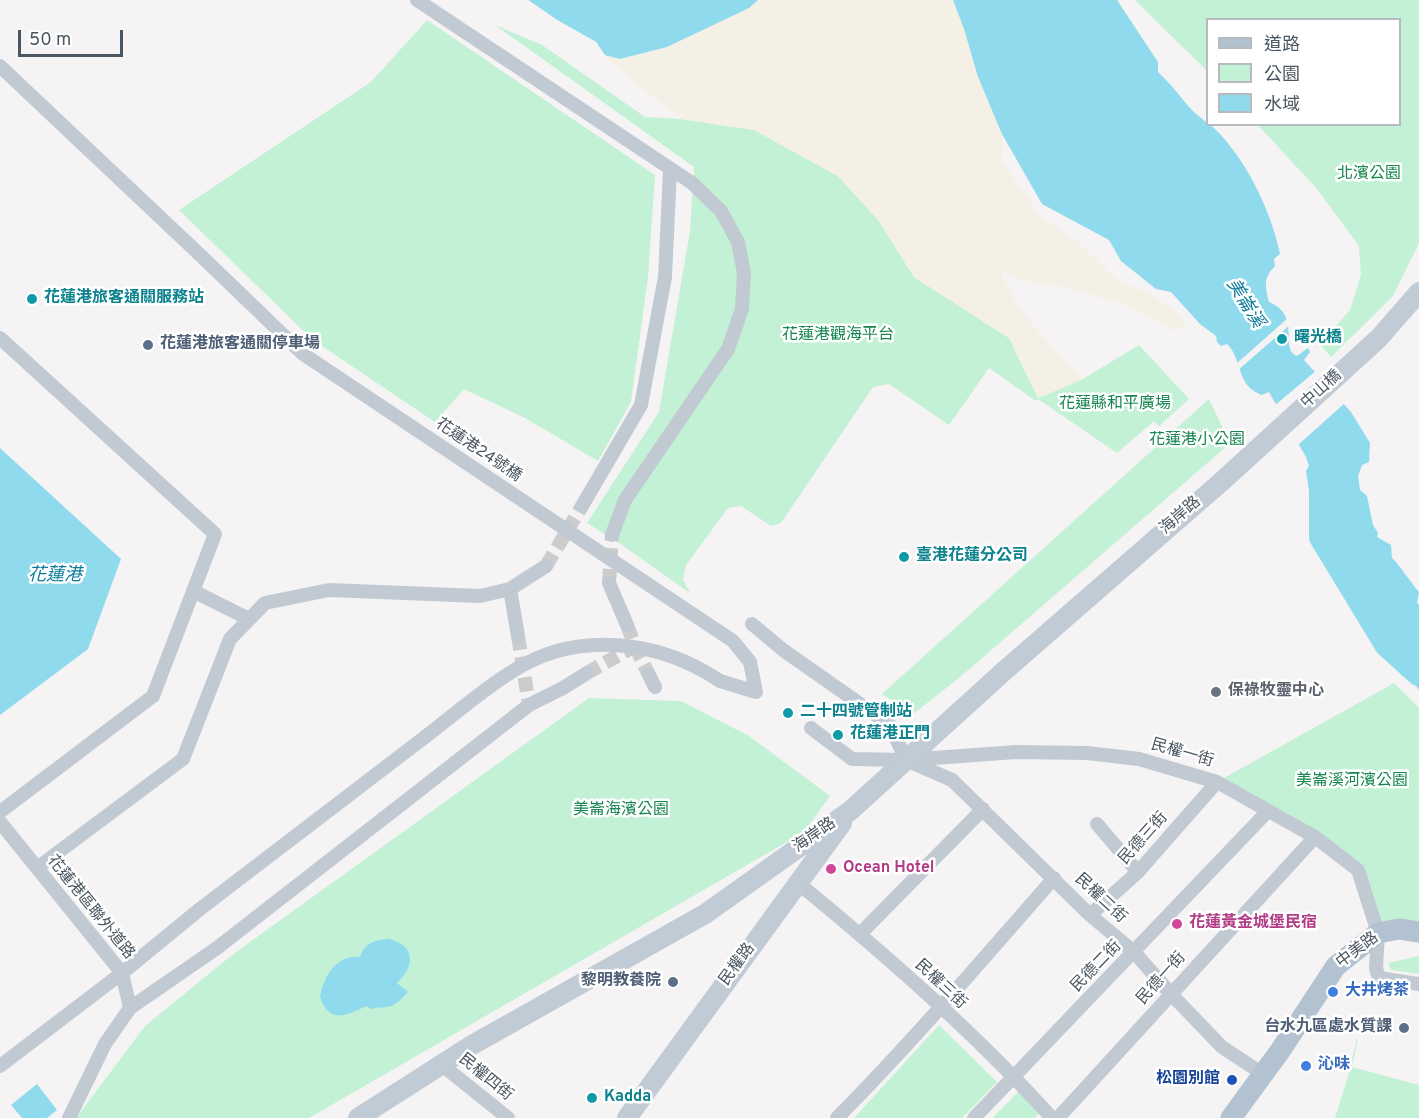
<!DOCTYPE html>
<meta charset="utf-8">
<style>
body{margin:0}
#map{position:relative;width:1419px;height:1118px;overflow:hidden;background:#f5f3f3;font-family:Overpass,"Noto Sans TC",sans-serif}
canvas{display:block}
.legend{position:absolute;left:1206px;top:18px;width:195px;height:108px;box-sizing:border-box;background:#fff;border:2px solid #b7bbc0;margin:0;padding:8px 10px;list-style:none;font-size:18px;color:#4a5661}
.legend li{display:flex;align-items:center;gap:12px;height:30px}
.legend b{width:30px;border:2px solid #b7bbc0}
.scale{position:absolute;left:18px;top:30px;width:105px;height:27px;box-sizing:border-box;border:3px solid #4a5661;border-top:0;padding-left:8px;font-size:18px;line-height:21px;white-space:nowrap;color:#4a5661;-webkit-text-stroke:4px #fff;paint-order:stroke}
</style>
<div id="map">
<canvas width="1419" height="1118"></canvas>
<ul class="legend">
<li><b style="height:8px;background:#b3c2d1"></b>道路</li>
<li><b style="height:16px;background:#c3f1d5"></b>公園</li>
<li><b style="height:16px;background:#90daee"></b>水域</li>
</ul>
<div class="scale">50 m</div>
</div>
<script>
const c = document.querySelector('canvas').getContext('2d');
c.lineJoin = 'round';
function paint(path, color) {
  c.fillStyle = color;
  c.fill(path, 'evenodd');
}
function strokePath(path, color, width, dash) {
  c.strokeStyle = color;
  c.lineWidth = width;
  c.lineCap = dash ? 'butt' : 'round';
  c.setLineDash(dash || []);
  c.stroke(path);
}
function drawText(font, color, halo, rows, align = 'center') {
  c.font = font + ' Overpass,"Noto Sans TC",sans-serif';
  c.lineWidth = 5;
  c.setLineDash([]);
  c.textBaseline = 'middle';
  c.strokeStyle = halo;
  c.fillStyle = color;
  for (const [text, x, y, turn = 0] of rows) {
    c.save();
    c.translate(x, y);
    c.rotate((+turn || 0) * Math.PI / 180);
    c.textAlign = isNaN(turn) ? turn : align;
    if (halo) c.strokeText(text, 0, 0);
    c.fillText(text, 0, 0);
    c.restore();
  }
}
const green = new Path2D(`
 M 1135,0 L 1419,0 L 1419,243 L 1393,296 L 1331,357 L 1320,344 L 1350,310 L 1361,275 L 1359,246 L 1317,189 L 1258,125 L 1400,124 L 1400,20 L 1208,20 L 1207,71 Z
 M 427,20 L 655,175 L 648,277 L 631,402 L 598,461 L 525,418 L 464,389 L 435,422 L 313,340 L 179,210 L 371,82 Z
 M 495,25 L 542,45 L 645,117 L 681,119 L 754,130 L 838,176 L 879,221 L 914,277 L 1009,338 L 1038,398 L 1083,379 L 1139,345 L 1189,399 L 1159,426 L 1154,421 L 1117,453 L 1038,399 L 1036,401 L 989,368 L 949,425 L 889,384 L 873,387 L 781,523 L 771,526 L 741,506 L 728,508 L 686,565 L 683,579 L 690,593 L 622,545 L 587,523 L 659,412 L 690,231 L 694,167 Z
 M 1209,399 L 1221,424 L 1227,446 L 959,678 L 913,714 L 882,694 Z
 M 1394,683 L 1419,708 L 1419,932 L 1378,933 L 1358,870 L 1217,782 Z
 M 589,698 L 681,701 L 749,736 L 830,796 L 804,832 L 309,1118 L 76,1118 L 145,1026 L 232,955 Z
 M 1419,956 L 1419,974 L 1391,970 L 1388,963 Z
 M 939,1025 L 997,1082 L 962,1118 L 854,1118 Z
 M 1357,1039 L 1358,1039 L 1352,1067 L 1419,1085 L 1419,1118 L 1335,1118 L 1349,1073 Z
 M 1021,1089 L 1042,1110 L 1035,1118 L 992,1118 Z`);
const sand = new Path2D(`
 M 757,0 L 953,0 L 964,29 L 978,77 L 1002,134 L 1002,161 L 1041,217 L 1079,243 L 1118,281 L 1151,294 L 1172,310 L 1187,325 L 1172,330 L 1130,306 L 1066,287 L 1021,280 L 1000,269 C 1015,314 1052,344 1083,379 L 1038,398 L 1009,338 L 914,277 L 879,221 L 838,176 L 754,130 L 681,119 L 610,62 L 604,55 L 620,59 L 667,47 L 749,8 Z`);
const water = new Path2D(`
 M 528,0 L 758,0 L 749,8 L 667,47 L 620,59 L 604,55 L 596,42 L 557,20 Z
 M 953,0 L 1117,0 L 1158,62 L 1158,72 C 1170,83 1179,95 1189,107 C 1199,118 1211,124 1220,134 C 1250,167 1271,212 1280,254 L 1274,259 L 1275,266 C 1263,278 1265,286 1269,302 C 1302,315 1279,349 1297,356 L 1308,348 L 1310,352 L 1304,360 L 1351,412 L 1370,443 L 1369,462 L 1362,465 L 1358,476 L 1360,490 L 1367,496 L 1373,525 L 1378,533 L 1377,537 L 1391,545 L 1392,558 C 1398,563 1412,584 1419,592 L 1417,603 L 1419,605 L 1419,690 L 1409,676 L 1399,668 L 1402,662 L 1356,589 L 1339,571 L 1316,510 L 1311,504 L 1306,471 L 1309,466 L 1306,457 L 1269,392 L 1261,395 C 1257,393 1252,390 1249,387 C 1238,375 1239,355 1227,344 L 1221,346 L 1217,342 L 1216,336 L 1200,324 L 1171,292 L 1156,289 L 1121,261 L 1109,240 L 1042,204 L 1002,134 L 978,77 L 964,29 Z
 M 0,448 L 121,559 L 88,649 L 0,715 Z
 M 389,939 C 416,946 415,966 397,983 L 408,992 C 402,998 396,1006 387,1007 C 381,1008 378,1007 372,1009 L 366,1006 C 348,1015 329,1025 320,997 C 324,976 336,955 360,957 C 365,943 374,940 389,939 Z
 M 37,1084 L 57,1110 L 47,1118 L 22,1118 L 11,1105 Z`);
const pier = new Path2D(`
 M 525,0 L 528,0 L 557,20 L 596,42 L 607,58 L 602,57 L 594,44 L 555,23 Z
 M 1289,317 L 1291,324 L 1237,371 L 1235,365 Z
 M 1317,370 L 1346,402 L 1297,446 L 1274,406 Z`);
const river = new Path2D(`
 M 1322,493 L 1322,537 L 1387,644 L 1419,673`);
const streetTunnel = new Path2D(`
 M 546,566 L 582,506
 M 609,583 L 612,535
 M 518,636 L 529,705
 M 635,646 L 649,675
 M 587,673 L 635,646 L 627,625`);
const street = new Path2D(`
 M 417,0 L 692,183 L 721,211 L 738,242 L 744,273 L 742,309 L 728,349 L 625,500 L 612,535
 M 0,66 L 198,253
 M 0,338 L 215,534 L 153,696 L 0,812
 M 582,506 L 641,405 L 665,277 L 670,170
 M 609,583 L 627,625
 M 510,589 L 518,636
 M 193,591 L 249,619
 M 752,624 L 783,650 L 890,725 L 906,760
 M 649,675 L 655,687
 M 720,681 L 756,692 L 750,662
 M 811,728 L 852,759 L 906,760 L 1016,752 L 1087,753 L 1139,759 L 1217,782 L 1315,837 L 1358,870 L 1378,933 L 1376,968 L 1379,978 L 1419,984
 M 908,761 L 952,780 L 1090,915 L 1134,952 L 1171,994 L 1222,1047 L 1263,1074
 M 0,822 L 122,973 L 130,1008
 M 1097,824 L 1138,872
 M 37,868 L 183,759 L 230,639 L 265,603 L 329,590 L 480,596 L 510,589 L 546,566
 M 798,883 C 887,956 975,1033 1052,1118
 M 1090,915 L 1138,872 L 1217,782
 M 860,934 L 983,809
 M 442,1065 L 508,1118
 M 0,1066 L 122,973 L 200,909 L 425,737
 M 69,1118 L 105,1044 L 130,1008 L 217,948 L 529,705 L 563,688 L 587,673
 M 837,1118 C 913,1041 983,959 1054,878
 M 974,1118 L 1268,811
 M 1058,1118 L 1315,837`);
const secondary = new Path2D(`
 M 358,1118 L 472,1045 L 705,914 L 850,811 L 1003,672 L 1220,483 L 1379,338 L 1419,292
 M 627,1118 L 842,823`);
const primary = new Path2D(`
 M 1231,1118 L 1280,1051 L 1336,966 L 1378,933 L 1399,929 L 1419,932`);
const streetBridge = new Path2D(`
 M 198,253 L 303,354 L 733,641 L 750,662
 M 425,737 C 454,715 482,690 513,671 C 577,630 659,640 720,681`);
const markers = [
 [32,299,6,"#0f9aa8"],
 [1282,339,6,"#0f9aa8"],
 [148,345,6,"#5c6f8a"],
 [904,557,6,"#0f9aa8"],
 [1216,692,6,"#6b7280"],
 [788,713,6,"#0f9aa8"],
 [838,735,6,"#0f9aa8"],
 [831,869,6,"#d1479c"],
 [1177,924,6,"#d1479c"],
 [673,982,6,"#5c6f8a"],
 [1333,992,6,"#3f7fe0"],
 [1404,1028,6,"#5c6f8a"],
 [1306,1066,6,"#3f7fe0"],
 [1232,1080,6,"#1a4fb4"],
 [592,1098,6,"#0f9aa8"]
];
const parkNames = [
 ["北濱公園",1369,175],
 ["花蓮港觀海平台",838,336],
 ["花蓮縣和平廣場",1115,405],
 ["花蓮港小公園",1197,441],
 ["美崙溪河濱公園",1352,782],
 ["美崙海濱公園",621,811]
];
const cultureNames = [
 ["花蓮港旅客通關服務站",44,299],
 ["曙光橋",1294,339],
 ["臺港花蓮分公司",916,557],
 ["二十四號管制站",800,713],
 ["花蓮港正門",850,735],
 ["Kadda",604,1098]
];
const serviceNames = [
 ["花蓮港旅客通關停車場",160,345,"left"],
 ["黎明教養院",661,982],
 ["台水九區處水質課",1392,1028]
];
const streetNames = [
 ["中山橋",1322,390,-42],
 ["花蓮港24號橋",478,451,34],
 ["海岸路",1181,516,-41],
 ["民權一街",1182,754,16],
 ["海岸路",815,836,-35],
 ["民德三街",1144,839,-48],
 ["民權二街",1100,899,43],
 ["花蓮港區聯外道路",90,908,51],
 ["中美路",1358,951,-37],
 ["民權路",738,965,-54],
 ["民德二街",1097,967,-46],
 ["民德一街",1162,979,-48],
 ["民權三街",940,985,43],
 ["民權四街",485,1078,39]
];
const worshipNames = [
 ["保祿牧靈中心",1228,692]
];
const hotelNames = [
 ["Ocean Hotel",843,869],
 ["花蓮黃金城堡民宿",1189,924]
];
const shopNames = [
 ["大井烤茶",1345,992],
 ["沁味",1318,1066]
];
const transitNames = [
 ["松園別館",1220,1080]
];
const waterNames = [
 ["美崙溪",1244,304,58],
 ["花蓮港",55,576]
];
paint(green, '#c3f1d5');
paint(sand, '#f5f0e5');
paint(water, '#90daee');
paint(pier, '#f5f3f3');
strokePath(river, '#90daee', 26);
strokePath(streetTunnel, '#caccce', 14, [14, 7]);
strokePath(street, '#c1cad2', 14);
strokePath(secondary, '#c1cbd6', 20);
strokePath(primary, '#b3c2d1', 21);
strokePath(streetBridge, '#c1cad2', 14);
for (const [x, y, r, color] of markers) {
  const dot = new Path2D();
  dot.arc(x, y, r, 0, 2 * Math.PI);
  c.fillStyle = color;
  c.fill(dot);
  strokePath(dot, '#fff', 2);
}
drawText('16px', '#17864f', '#fff', parkNames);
drawText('bold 16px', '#0d838f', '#fff', cultureNames, 'left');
drawText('bold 16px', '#4e5e75', '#fff', serviceNames, 'right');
drawText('16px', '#4a5661', '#fff', streetNames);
drawText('bold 16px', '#5b616d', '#fff', worshipNames, 'left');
drawText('bold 16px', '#b23c85', '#fff', hotelNames, 'left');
drawText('bold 16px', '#366cbe', '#fff', shopNames, 'left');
drawText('bold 16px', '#164399', '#fff', transitNames, 'right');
drawText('italic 18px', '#0c7c9b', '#fff', waterNames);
</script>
